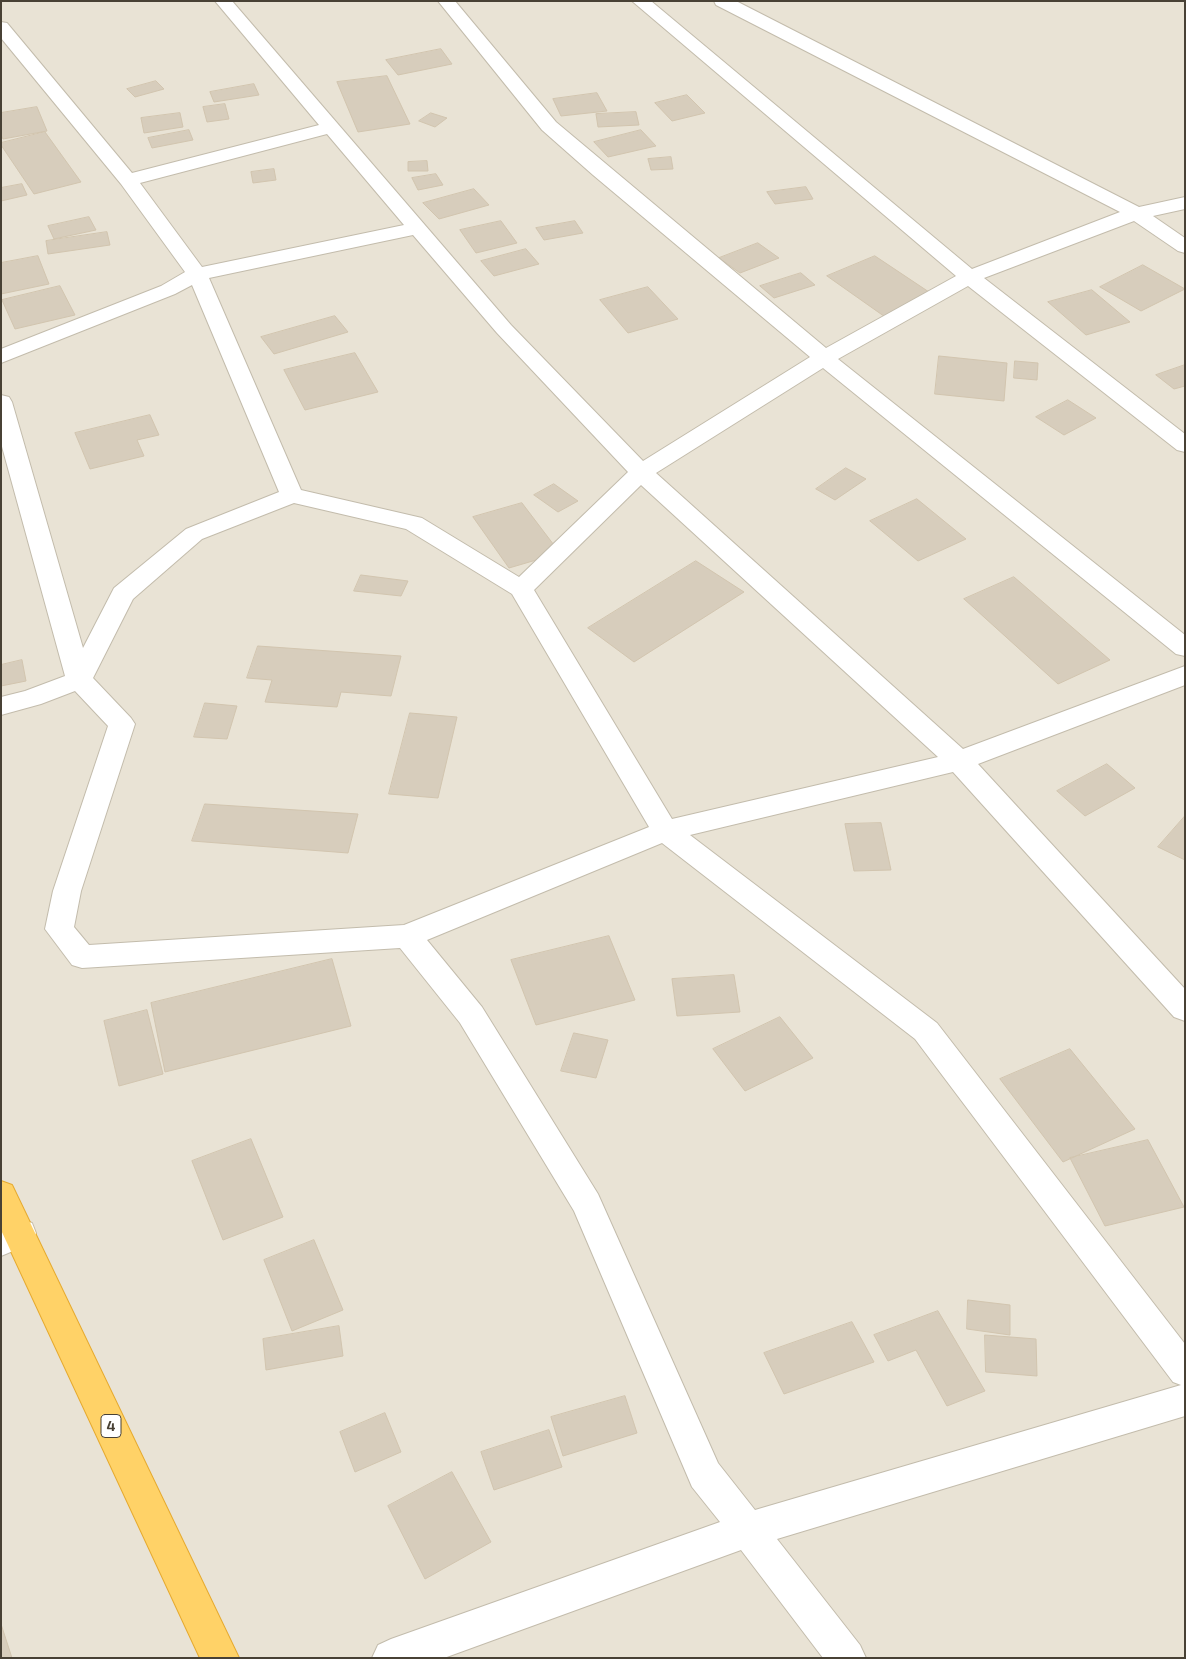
<!DOCTYPE html>
<style>
body{margin:0}
#map{position:relative;width:1186px;height:1659px;overflow:hidden;background:#f4f1e7;font-family:"Exo 2",sans-serif}
canvas{display:block}
.frame{position:absolute;inset:0;border:2px solid #484135;pointer-events:none}
</style>
<div id="map">
<canvas width="1186" height="1659"></canvas>
<div class="frame"></div>
</div>
<script>
const c = document.querySelector('canvas').getContext('2d');
c.lineJoin = 'round';
function paint(path, color) {
  c.fillStyle = color;
  c.fill(path, 'evenodd');
}
function strokePath(path, color, width, dash) {
  c.strokeStyle = color;
  c.lineWidth = width;
  c.lineCap = dash ? 'butt' : 'round';
  c.setLineDash(dash || []);
  c.stroke(path);
}
function drawText(font, color, halo, rows, align = 'center') {
  c.font = font + ' "Exo 2",sans-serif';
  c.lineWidth = 4;
  c.setLineDash([]);
  c.textBaseline = 'middle';
  c.strokeStyle = halo;
  c.fillStyle = color;
  for (const [text, x, y, turn = 0] of rows) {
    c.save();
    c.translate(x, y);
    c.rotate((+turn || 0) * Math.PI / 180);
    c.textAlign = isNaN(turn) ? turn : align;
    if (halo) c.strokeText(text, 0, 0);
    c.fillText(text, 0, 0);
    c.restore();
  }
}
const residential = new Path2D(`
 M 1,1 L 1185,1 L 1185,1658 L 1,1658 Z`);
const building = new Path2D(`
 M 441,49 L 452,64 L 398,75 L 386,60 Z
 M 387,76 L 410,124 L 358,132 L 337,82 Z
 M 156,81 L 164,89 L 135,97 L 127,89 Z
 M 254,84 L 259,95 L 214,102 L 210,92 Z
 M 597,93 L 607,111 L 561,116 L 553,99 Z
 M 687,95 L 705,113 L 672,121 L 655,103 Z
 M 225,104 L 229,119 L 207,122 L 203,107 Z
 M 37,107 L 47,131 L 3,139 L 1,135 L 1,113 Z
 M 636,112 L 639,125 L 598,127 L 596,114 Z
 M 180,113 L 183,127 L 144,133 L 141,118 Z
 M 431,113 L 447,118 L 435,127 L 419,121 Z
 M 189,130 L 193,140 L 152,148 L 148,138 Z
 M 641,130 L 656,146 L 608,157 L 594,142 Z
 M 45,132 L 81,182 L 34,194 L 1,145 L 1,143 Z
 M 671,157 L 673,169 L 651,170 L 648,159 Z
 M 427,161 L 428,171 L 408,171 L 408,162 Z
 M 274,169 L 276,180 L 253,183 L 251,172 Z
 M 436,174 L 443,185 L 418,190 L 412,178 Z
 M 22,184 L 27,195 L 1,201 L 1,188 Z
 M 806,187 L 813,199 L 775,204 L 767,192 Z
 M 474,189 L 489,205 L 439,219 L 423,203 Z
 M 89,217 L 96,230 L 54,239 L 48,226 Z
 M 501,221 L 517,243 L 476,253 L 460,230 Z
 M 575,221 L 583,233 L 544,240 L 536,228 Z
 M 107,232 L 110,245 L 48,254 L 46,241 Z
 M 758,243 L 779,258 L 740,273 L 719,258 Z
 M 526,249 L 539,264 L 494,276 L 481,261 Z
 M 38,256 L 49,284 L 1,294 L 1,263 Z
 M 875,256 L 938,298 L 888,319 L 827,276 Z
 M 1143,265 L 1185,289 L 1141,311 L 1100,287 Z
 M 801,273 L 815,285 L 774,298 L 760,286 Z
 M 60,286 L 75,315 L 15,329 L 2,300 Z
 M 648,287 L 678,319 L 628,333 L 600,300 Z
 M 1092,290 L 1130,322 L 1086,335 L 1048,302 Z
 M 335,316 L 348,332 L 274,354 L 261,337 Z
 M 355,353 L 378,392 L 305,410 L 284,370 Z
 M 939,356 L 1007,363 L 1004,401 L 935,394 Z
 M 1015,361 L 1038,363 L 1037,380 L 1014,378 Z
 M 1185,365 L 1185,386 L 1174,389 L 1156,375 Z
 M 1068,400 L 1096,418 L 1064,435 L 1036,417 Z
 M 150,415 L 159,435 L 137,440 L 144,456 L 90,469 L 75,433 Z
 M 846,468 L 866,479 L 835,500 L 816,489 Z
 M 554,484 L 578,501 L 558,512 L 534,495 Z
 M 917,499 L 966,539 L 918,561 L 870,521 Z
 M 522,503 L 560,553 L 509,568 L 473,517 Z
 M 696,561 L 744,592 L 634,662 L 588,628 Z
 M 361,575 L 408,581 L 401,596 L 354,591 Z
 M 1014,577 L 1110,660 L 1058,684 L 964,599 Z
 M 258,646 L 401,656 L 391,696 L 341,692 L 337,707 L 265,702 L 272,680 L 247,678 Z
 M 22,660 L 26,681 L 1,686 L 1,665 Z
 M 205,703 L 237,706 L 227,739 L 194,737 Z
 M 410,713 L 457,717 L 438,798 L 389,794 Z
 M 1107,764 L 1135,788 L 1085,816 L 1057,791 Z
 M 205,804 L 358,814 L 348,853 L 192,841 Z
 M 1185,816 L 1185,860 L 1158,847 Z
 M 881,823 L 891,870 L 854,871 L 845,824 Z
 M 609,936 L 635,1000 L 536,1025 L 511,960 Z
 M 332,959 L 351,1026 L 165,1072 L 151,1003 Z
 M 734,975 L 740,1012 L 677,1016 L 672,979 Z
 M 147,1010 L 163,1074 L 119,1086 L 104,1021 Z
 M 780,1017 L 813,1058 L 745,1091 L 713,1049 Z
 M 574,1033 L 608,1040 L 596,1078 L 561,1071 Z
 M 1070,1049 L 1135,1129 L 1063,1162 L 1000,1079 Z
 M 251,1139 L 283,1217 L 223,1240 L 192,1161 Z
 M 1148,1140 L 1184,1207 L 1105,1226 L 1070,1158 Z
 M 314,1240 L 343,1310 L 292,1331 L 264,1260 Z
 M 968,1300 L 1010,1305 L 1010,1335 L 967,1329 Z
 M 938,1311 L 985,1391 L 947,1406 L 916,1350 L 888,1361 L 874,1335 Z
 M 852,1322 L 874,1362 L 784,1394 L 764,1353 Z
 M 339,1326 L 343,1356 L 266,1370 L 263,1339 Z
 M 985,1335 L 1036,1339 L 1037,1376 L 986,1372 Z
 M 625,1396 L 637,1433 L 563,1456 L 551,1417 Z
 M 385,1413 L 401,1452 L 355,1472 L 340,1432 Z
 M 549,1430 L 562,1467 L 494,1490 L 481,1452 Z
 M 452,1472 L 491,1542 L 425,1579 L 388,1506 Z
 M 1,1624 L 12,1658 L 1,1658 Z`);
const street = new Path2D(`
 M 215,1 L 232,1 L 511,325 L 643,461 L 810,357 L 593,175 L 542,130 L 438,1 L 455,1 L 556,122 L 826,348 L 956,276 L 632,1 L 651,1 L 972,269 L 1120,212 L 716,5 L 714,1 L 736,1 L 1139,207 L 1185,197 L 1185,209 L 1153,216 L 1185,238 L 1185,253 L 1178,251 L 1134,221 L 984,278 L 1185,434 L 1185,452 L 1177,450 L 968,286 L 838,359 L 1185,635 L 1185,656 L 1176,654 L 823,368 L 656,473 L 963,749 L 1185,666 L 1185,685 L 978,764 L 1185,989 L 1185,1021 L 1174,1017 L 953,772 L 690,835 L 937,1023 L 1185,1344 L 1185,1416 L 777,1539 L 860,1645 L 866,1658 L 823,1658 L 741,1550 L 444,1658 L 372,1658 L 378,1645 L 391,1639 L 720,1522 L 692,1487 L 574,1211 L 460,1023 L 400,948 L 82,968 L 72,965 L 45,929 L 53,891 L 108,726 L 75,691 L 41,704 L 1,715 L 1,697 L 25,691 L 65,676 L 1,443 L 1,395 L 9,397 L 12,402 L 83,648 L 114,588 L 186,529 L 279,492 L 192,285 L 175,294 L 1,363 L 1,349 L 161,286 L 185,272 L 121,184 L 1,38 L 1,22 L 7,23 L 132,173 L 319,125 ZM 327,134 L 404,225 L 202,267 L 140,183 ZM 413,235 L 497,333 L 628,472 L 519,577 L 422,518 L 301,490 L 209,278 ZM 641,485 L 938,757 L 672,819 L 534,590 ZM 294,503 L 406,529 L 512,594 L 649,827 L 404,925 L 89,945 L 74,927 L 81,891 L 135,724 L 131,718 L 93,678 L 133,599 L 202,539 ZM 662,843 L 915,1039 L 1173,1382 L 1181,1385 L 755,1510 L 718,1463 L 598,1194 L 482,1007 L 427,940 Z
 M 20,1219 L 32,1223 L 36,1233 L 32,1243 L 1,1256 L 1,1226 Z`);
const highway = new Path2D(`
 M 1,1181 L 12,1185 L 239,1658 L 200,1658 L 1,1230 Z`);
const shields = [
 [111,1426,20]
];
const shieldNames = [
 ["4",111,1426]
];
paint(residential, '#e9e3d5');
paint(building, '#d7cdbc');
strokePath(building, '#d2c5af', 1);
strokePath(street, '#c3bcac', 2);
strokePath(highway, '#e6aa2f', 2);
paint(street, '#fff');
paint(highway, '#ffd267');
for (const [x, y, w] of shields) {
  const box = new Path2D();
  box.roundRect(x - w / 2, y - 11.5, w, 23, 4);
  c.fillStyle = '#fff';
  c.fill(box);
  strokePath(box, '#484135', 1);
}
drawText('bold 14px', '#484135', null, shieldNames);
</script>
